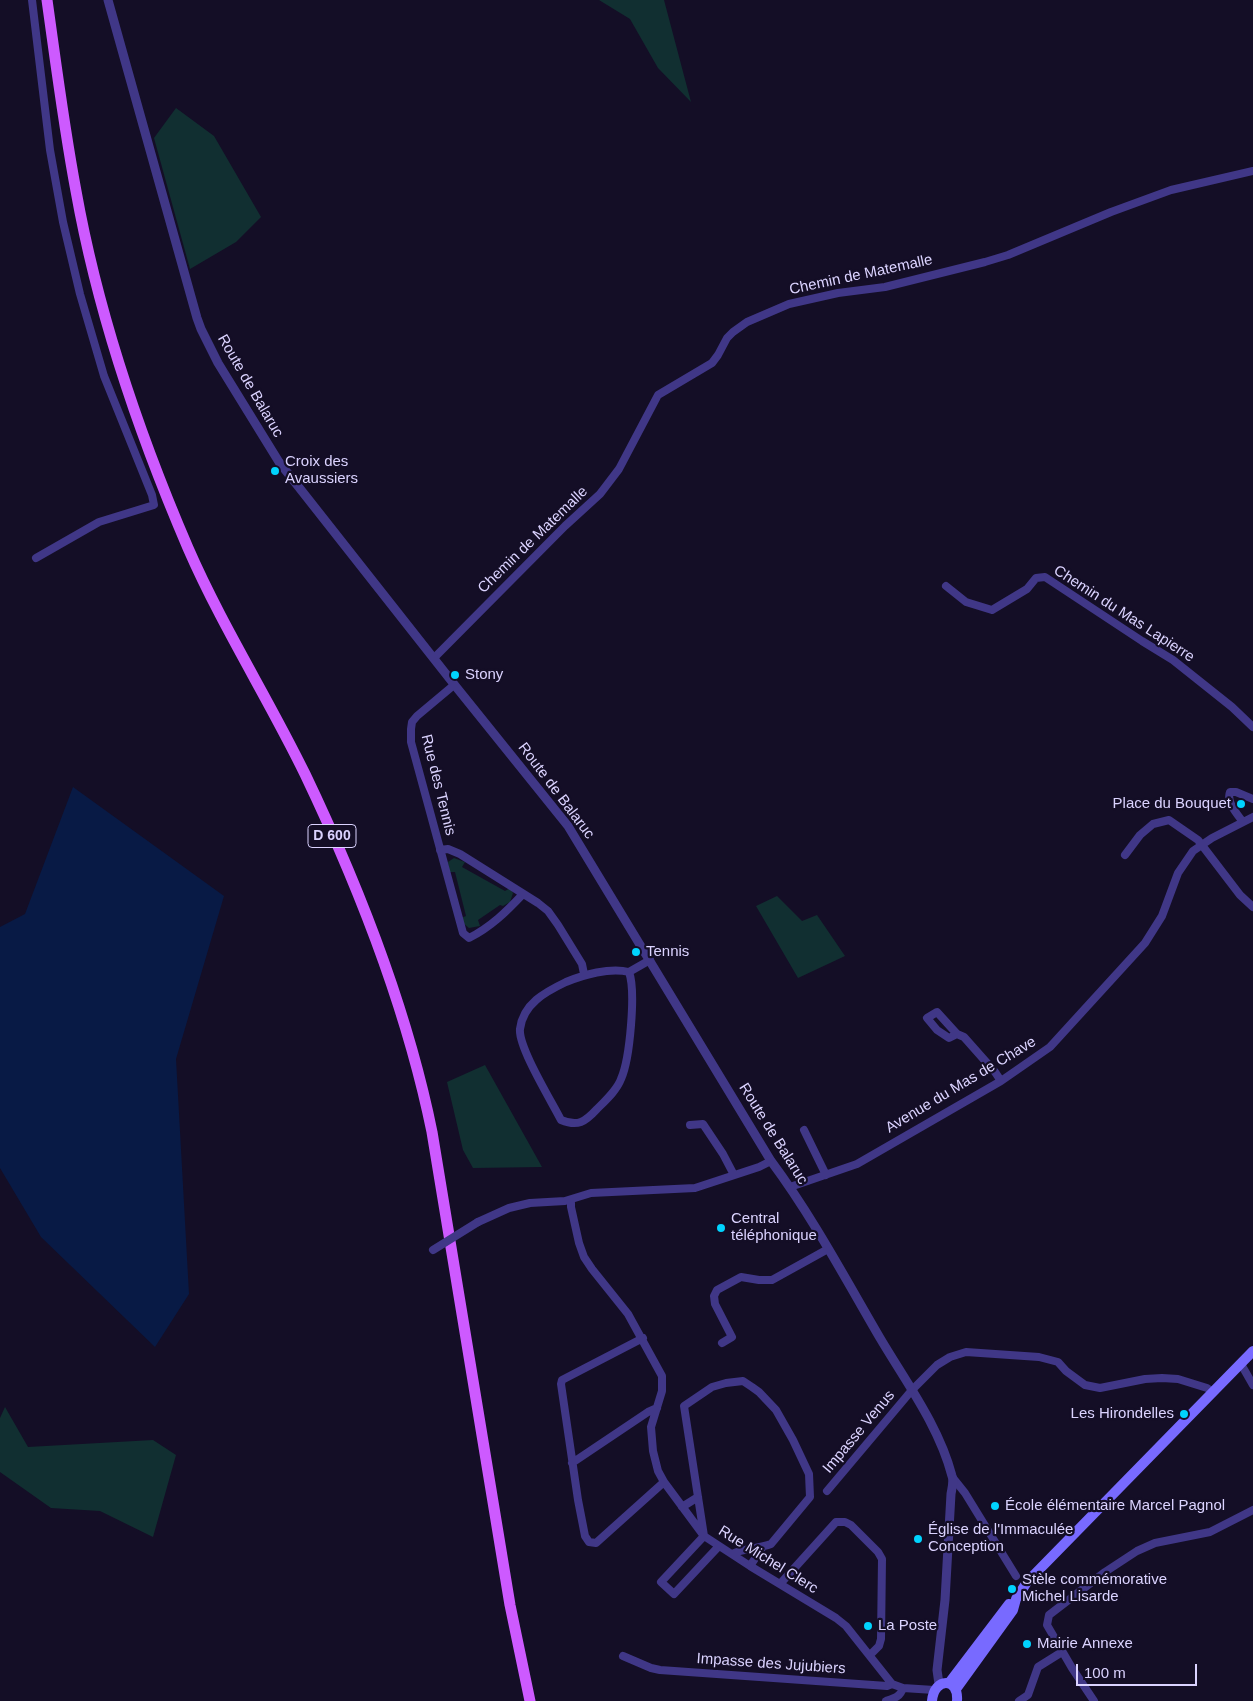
<!DOCTYPE html>
<meta charset="utf-8">
<style>
body{margin:0}
#map{position:relative;width:1253px;height:1701px;overflow:hidden;background:#140e26;font-family:Helvetica,sans-serif}
canvas{display:block}
.scale{position:absolute;left:1076px;top:1664px;width:121px;height:22px;box-sizing:border-box;border:2px solid #dbd3ff;border-top:0;padding-left:6px;font-size:15px;line-height:18px;white-space:nowrap;color:#dbd3ff;-webkit-text-stroke:4px #140e26;paint-order:stroke}
</style>
<div id="map">
<canvas width="1253" height="1701"></canvas>
<div class="scale">100 m</div>
</div>
<script>
const c = document.querySelector('canvas').getContext('2d');
c.lineJoin = 'round';
function paint(path, color) {
  c.fillStyle = color;
  c.fill(path, 'evenodd');
}
function strokePath(path, color, width, dash) {
  c.strokeStyle = color;
  c.lineWidth = width;
  c.lineCap = dash ? 'butt' : 'round';
  c.setLineDash(dash || []);
  c.stroke(path);
}
function drawText(font, color, halo, rows, align = 'center') {
  c.font = font + ' Helvetica,sans-serif';
  c.lineWidth = 4.5;
  c.setLineDash([]);
  c.textBaseline = 'middle';
  c.strokeStyle = halo;
  c.fillStyle = color;
  for (const [text, x, y, turn = 0] of rows) {
    c.save();
    c.translate(x, y);
    c.rotate((+turn || 0) * Math.PI / 180);
    c.textAlign = isNaN(turn) ? turn : align;
    if (halo) c.strokeText(text, 0, 0);
    c.fillText(text, 0, 0);
    c.restore();
  }
}
const green = new Path2D(`
 M 599,0 L 664,0 L 691,102 L 658,68 L 630,19 Z
 M 176,108 L 214,136 L 261,217 L 236,242 L 190,269 L 154,138 Z
 M 454,858 L 465,862 L 462,867 L 505,891 L 510,888 L 513,893 L 510,902 L 503,906 L 500,905 L 478,920 L 480,926 L 469,928 L 463,923 L 461,918 L 466,916 L 455,872 L 449,872 L 448,862 Z
 M 777,896 L 802,921 L 817,915 L 845,956 L 798,978 L 756,906 Z
 M 485,1065 L 542,1167 L 473,1168 L 463,1150 L 447,1082 Z
 M 5,1407 L 28,1447 L 153,1440 L 176,1455 L 153,1537 L 100,1511 L 51,1508 L 0,1472 L 0,1418 Z`);
const water = new Path2D(`
 M 73,787 L 224,896 L 176,1059 L 189,1294 L 155,1347 L 41,1237 L 0,1168 L 0,927 L 25,914 Z`);
const minor = new Path2D(`
 M 32,0 L 50,150 L 63,222 L 80,294 L 104,376 L 152,495 L 154,505 L 99,522 L 36,558
 M 946,586 L 966,602 L 992,610 L 1027,589 L 1036,578 L 1045,577 L 1142,641 L 1173,660 L 1232,707 L 1253,727
 M 434,658 L 565,526 L 600,494 L 619,469 L 658,395 L 712,363 L 718,355 L 727,338 L 733,332 L 747,322 L 789,304 L 838,293 L 885,287 L 985,262 L 1008,255 L 1111,212 L 1171,190 L 1253,171
 M 454,685 L 417,716 L 412,722 L 411,729 L 411,742 L 463,933 L 469,938 C 491,927 507,911 523,894
 M 1243,822 C 1237,814 1226,802 1230,792 L 1236,792 L 1253,799
 M 440,850 L 448,849 L 460,854 L 538,903 L 548,911 L 558,925 L 582,964 L 584,974
 M 1125,855 L 1140,835 L 1153,824 L 1169,820 L 1198,840 L 1240,895 L 1253,907
 M 629,972 C 636,991 630,1059 621,1079 C 617,1090 606,1100 597,1109 C 585,1122 578,1127 561,1120 C 552,1102 518,1047 520,1029 C 523,1004 545,992 566,982 C 583,975 610,967 629,972 L 650,960
 M 957,1034 L 949,1038 L 937,1030 L 927,1018 L 937,1012 L 957,1034 L 964,1037 L 995,1072 L 1001,1081
 M 690,1125 L 703,1124 L 723,1154 L 734,1175
 M 804,1130 L 826,1175
 M 790,1187 L 857,1164 L 1001,1081 L 1050,1047 L 1145,943 L 1162,916 L 1178,873 L 1193,851 L 1212,838 L 1253,817
 M 571,1200 L 571,1207 L 579,1243 L 584,1257 L 592,1269 L 628,1314 L 662,1376 L 662,1391 L 651,1427 L 653,1451 L 658,1471 L 664,1482 L 704,1536 L 750,1566 L 836,1618 L 846,1626 L 892,1684
 M 478,1222 L 509,1208 L 530,1203 L 565,1201 L 591,1193 L 695,1188 L 759,1167 L 771,1161
 M 643,1338 L 562,1380 L 561,1384 L 578,1500 L 585,1536 L 589,1542 L 596,1543 L 664,1482
 M 722,1343 L 732,1337 L 715,1304 L 714,1296 L 717,1290 L 741,1277 L 759,1280 L 772,1280 L 828,1249
 M 1241,1364 L 1253,1385
 M 572,1463 L 648,1412 L 657,1408
 M 953,1478 L 965,1493 L 1016,1576
 M 827,1491 L 912,1390 L 937,1365 L 950,1357 L 966,1352 L 1039,1357 L 1058,1362 L 1066,1371 L 1085,1385 L 1100,1388 L 1145,1379 L 1162,1378 L 1178,1379 L 1207,1388 L 1213,1392
 M 682,1507 L 698,1497
 M 719,1546 L 674,1594 L 661,1582 L 704,1536 L 684,1406 L 712,1387 L 726,1383 L 743,1381 L 752,1387 L 759,1392 L 776,1410 L 793,1440 L 809,1474 L 810,1497 L 771,1544 C 758,1549 744,1548 732,1554
 M 750,1566 L 762,1548
 M 780,1584 L 836,1522 L 845,1522 L 851,1525 L 878,1552 L 882,1559 L 881,1639 L 879,1646 L 870,1655
 M 623,1656 L 651,1668 L 660,1670 L 887,1686 L 892,1684 L 903,1688 L 934,1690
 M 886,1701 C 895,1698 900,1697 903,1688
 M 1019,1701 L 1028,1695 L 1038,1667 L 1062,1652
 M 1094,1701 L 1072,1668 L 1047,1625 L 1049,1615 L 1105,1572 L 1137,1551 L 1155,1543 L 1210,1532 L 1253,1510`);
const tertiary = new Path2D(`
 M 108,0 L 197,318 L 201,329 L 218,363 L 279,462 L 457,688 L 568,826 L 771,1161 C 812,1216 845,1278 880,1338 C 906,1382 939,1426 952,1476 C 954,1481 952,1488 951,1494 L 945,1600 L 937,1670 L 939,1684`);
const secondary = new Path2D(`
 M 949,1683 L 1009,1604
 M 956,1689 L 1013,1610 L 1016,1599 L 1027,1582 L 1253,1351
 M 932,1701 C 934,1677 959,1677 957,1701`);
const primary = new Path2D(`
 M 47,0 C 56,64 64,128 76,191 C 98,314 139,434 188,548 C 222,626 268,698 305,774 C 359,887 407,1009 432,1132 L 510,1605 L 530,1701`);
const minorBridge = new Path2D(`
 M 433,1250 L 478,1222`);
const markers = [
 [275,471,5,"#00d3fe"],
 [455,675,5,"#00d3fe"],
 [1241,804,5,"#00d3fe"],
 [636,952,5,"#00d3fe"],
 [721,1228,5,"#00d3fe"],
 [1184,1414,5,"#00d3fe"],
 [995,1506,5,"#00d3fe"],
 [918,1539,5,"#00d3fe"],
 [1012,1589,5,"#00d3fe"],
 [868,1626,5,"#00d3fe"],
 [1027,1644,5,"#00d3fe"]
];
const shields = [
 [332,836,48]
];
const shieldNames = [
 ["D 600",332,836]
];
const streetNames = [
 ["Chemin de Matemalle",861,275,-12],
 ["Route de Balaruc",250,386,60],
 ["Chemin de Matemalle",533,540,-44],
 ["Chemin du Mas Lapierre",1124,614,33],
 ["Rue des Tennis",438,785,76],
 ["Route de Balaruc",556,791,53],
 ["Avenue du Mas de Chave",961,1085,-31],
 ["Route de Balaruc",773,1134,58],
 ["Impasse Venus",859,1432,-50],
 ["Rue Michel Clerc",768,1560,32],
 ["Impasse des Jujubiers",771,1664,4]
];
const poiNames = [
 ["Croix des",285,462],
 ["Avaussiers",285,479],
 ["Stony",465,675],
 ["Place du Bouquet",1231,804,"right"],
 ["Tennis",646,952],
 ["Central",731,1219],
 ["téléphonique",731,1236],
 ["Les Hirondelles",1174,1414,"right"],
 ["École élémentaire Marcel Pagnol",1005,1506],
 ["Église de l'Immaculée",928,1530],
 ["Conception",928,1547],
 ["Stèle commémorative",1022,1580],
 ["Michel Lisarde",1022,1597],
 ["La Poste",878,1626],
 ["Mairie Annexe",1037,1644]
];
paint(green, '#112f31');
paint(water, '#081a45');
strokePath(minor, '#403787', 8);
strokePath(tertiary, '#403787', 9);
strokePath(secondary, '#786aff', 10);
strokePath(primary, '#cd5aff', 11);
strokePath(minorBridge, '#403787', 8);
for (const [x, y, r, color] of markers) {
  const dot = new Path2D();
  dot.arc(x, y, r, 0, 2 * Math.PI);
  c.fillStyle = color;
  c.fill(dot);
  strokePath(dot, '#140e26', 2);
}
for (const [x, y, w] of shields) {
  const box = new Path2D();
  box.roundRect(x - w / 2, y - 11.5, w, 23, 4);
  c.fillStyle = '#140e26';
  c.fill(box);
  strokePath(box, '#dbd3ff', 1);
}
drawText('bold 14px', '#dbd3ff', null, shieldNames);
drawText('15px', '#dbd3ff', '#140e26', streetNames);
drawText('15px', '#dbd3ff', '#140e26', poiNames, 'left');
</script>
